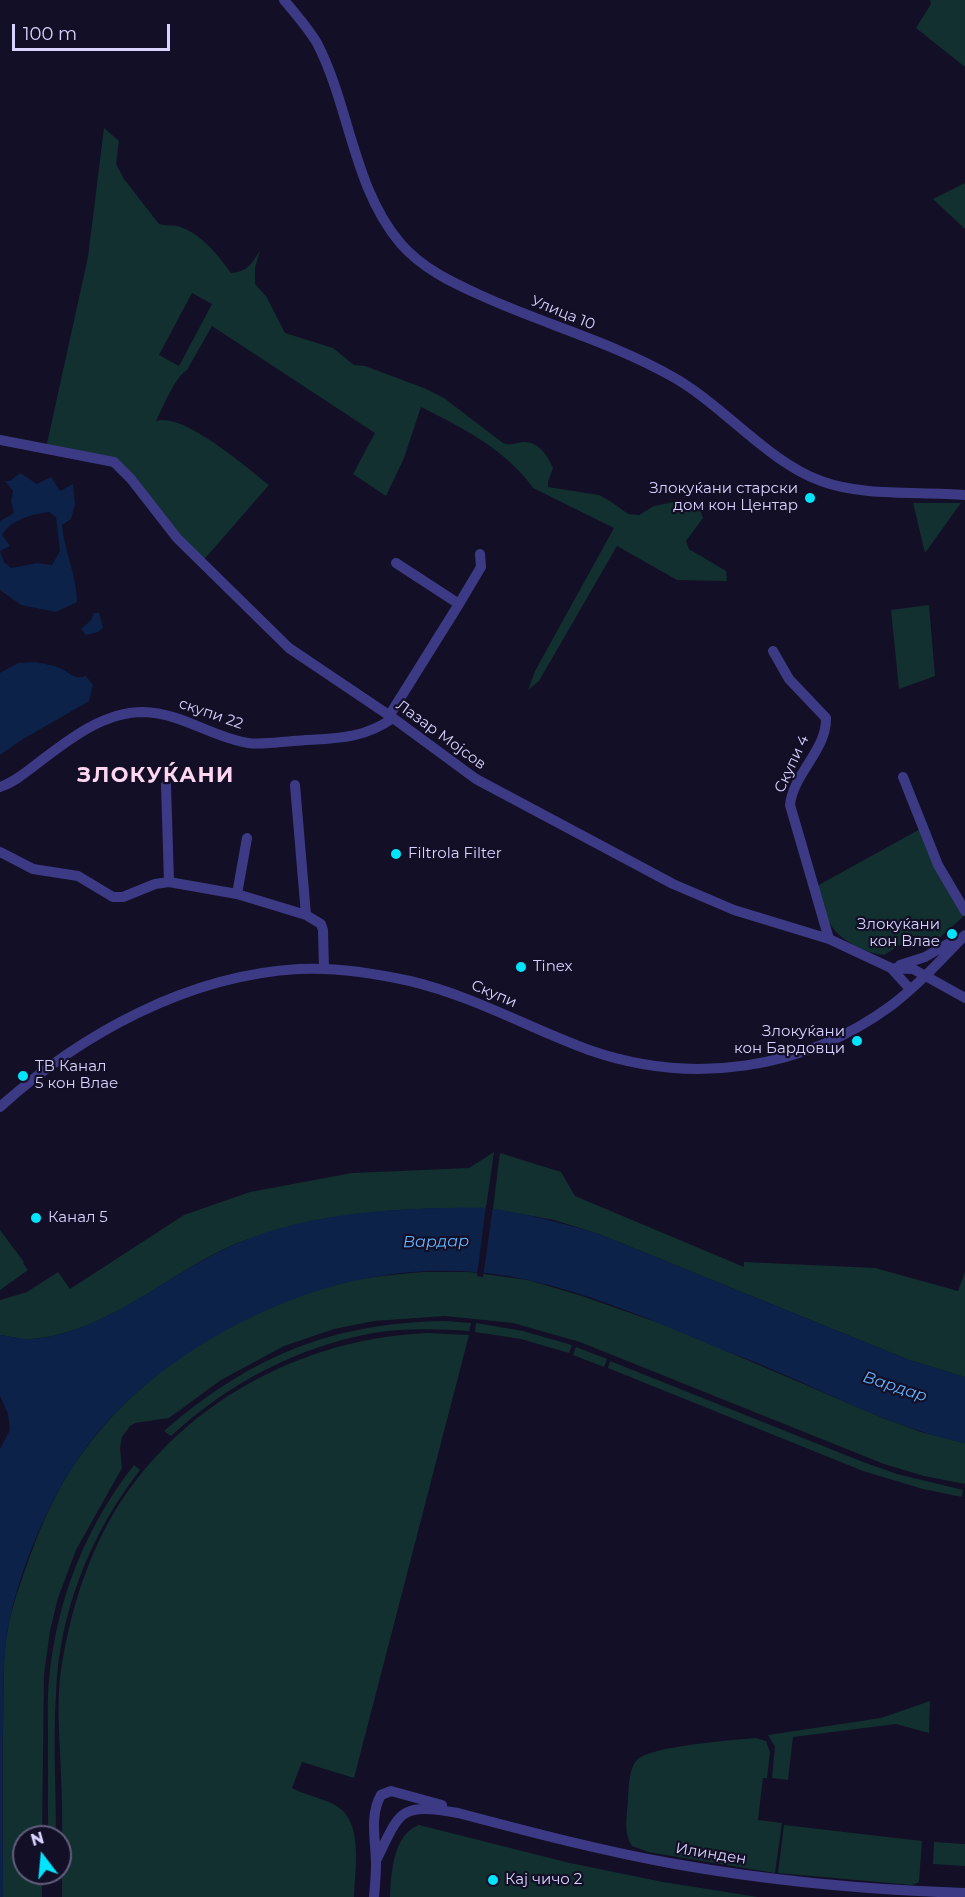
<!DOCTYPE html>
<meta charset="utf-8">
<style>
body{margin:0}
#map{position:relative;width:965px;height:1897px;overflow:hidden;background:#130f26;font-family:Montserrat,sans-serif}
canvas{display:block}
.north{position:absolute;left:12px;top:1825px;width:60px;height:60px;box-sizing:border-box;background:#130f26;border:2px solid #625e7d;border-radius:50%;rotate:344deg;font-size:16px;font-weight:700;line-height:24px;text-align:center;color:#d9d4ff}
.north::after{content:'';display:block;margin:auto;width:21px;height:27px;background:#00e5ff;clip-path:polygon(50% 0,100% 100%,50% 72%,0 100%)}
.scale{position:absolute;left:12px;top:24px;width:158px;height:27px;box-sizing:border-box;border:3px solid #d9d4ff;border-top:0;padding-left:8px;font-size:18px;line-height:21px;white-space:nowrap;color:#d9d4ff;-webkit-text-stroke:4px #130f26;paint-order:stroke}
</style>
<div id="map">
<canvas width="965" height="1897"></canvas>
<div class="north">N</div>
<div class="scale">100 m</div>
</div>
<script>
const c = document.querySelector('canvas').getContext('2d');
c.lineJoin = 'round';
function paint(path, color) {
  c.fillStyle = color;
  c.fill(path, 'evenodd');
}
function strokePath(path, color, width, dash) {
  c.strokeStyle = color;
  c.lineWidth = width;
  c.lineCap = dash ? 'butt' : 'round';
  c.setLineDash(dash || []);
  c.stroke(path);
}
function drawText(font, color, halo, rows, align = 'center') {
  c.font = font + ' Montserrat,sans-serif';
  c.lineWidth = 4.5;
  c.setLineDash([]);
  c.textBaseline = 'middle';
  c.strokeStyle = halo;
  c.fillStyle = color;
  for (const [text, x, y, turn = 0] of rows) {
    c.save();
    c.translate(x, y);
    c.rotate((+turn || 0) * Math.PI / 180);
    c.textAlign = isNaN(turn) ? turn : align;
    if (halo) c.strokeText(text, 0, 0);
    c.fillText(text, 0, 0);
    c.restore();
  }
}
const green = new Path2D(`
 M 930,0 L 965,0 L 965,67 L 916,28 L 931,4 Z
 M 104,128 L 119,141 L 116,164 L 124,179 L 159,224 C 165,226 171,225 178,226 C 202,234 217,254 231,273 C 248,272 252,263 260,250 L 255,268 L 255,284 L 266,296 L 285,333 L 333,348 L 354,365 L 365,366 L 424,388 L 444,398 L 503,443 C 510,446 515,443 522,442 C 538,441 547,454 553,468 L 548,482 L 548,487 L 599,495 L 610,501 L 628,514 L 639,515 L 654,506 L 674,502 L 699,507 L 703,518 L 686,541 L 689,549 L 726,571 L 727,581 L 677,580 L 617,546 L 539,681 L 528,690 L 535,671 L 614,528 L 533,488 C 507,450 461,427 421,407 L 404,458 L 386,496 L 353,474 L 375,433 L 212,326 L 187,370 C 175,377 163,407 156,421 C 183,412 246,467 269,485 L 201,563 L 123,470 L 46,448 L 88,257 ZM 192,293 L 212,304 L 179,366 L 159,355 Z
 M 965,183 L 965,229 L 933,199 Z
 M 913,503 L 961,503 L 925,553 Z
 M 929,605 L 935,676 L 899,689 L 891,610 Z
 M 922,828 L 965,915 L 927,949 L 914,936 L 884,955 C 865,953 838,940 829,922 C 824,911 821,898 817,886 Z
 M 494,1152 L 486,1208 C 402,1207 320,1212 240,1242 C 170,1270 110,1333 31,1339 C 21,1340 10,1336 0,1335 L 0,1300 L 27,1292 L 58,1272 L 70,1289 L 184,1215 L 250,1192 L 352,1173 L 469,1168 Z
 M 500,1153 L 561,1172 L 575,1196 L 744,1267 L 744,1262 L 875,1268 L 958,1291 L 965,1272 L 965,1377 L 909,1360 L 599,1234 L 554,1220 L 493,1209 Z
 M 0,1230 L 24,1262 L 23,1263 L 28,1270 L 0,1290 Z
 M 424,1272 L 469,1272 L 528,1280 L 582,1296 L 670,1327 L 883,1418 L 921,1432 L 965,1443 L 965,1484 L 924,1476 L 884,1464 L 580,1342 L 513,1323 L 445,1316 L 374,1321 L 334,1329 L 284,1346 L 221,1380 L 169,1418 L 135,1423 L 130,1426 L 122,1437 L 120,1448 L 122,1468 L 76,1550 L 58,1598 L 50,1631 L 44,1675 L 42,1837 L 24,1837 L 24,1873 L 42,1873 L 42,1897 L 3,1897 C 3,1840 2,1782 3,1725 C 4,1695 2,1664 7,1634 C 11,1607 21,1582 30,1556 C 43,1520 59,1484 83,1452 C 140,1373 233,1315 326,1287 C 358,1277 391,1275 424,1272 Z
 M 444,1321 L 471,1323 L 469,1331 C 438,1329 405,1328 373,1333 C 297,1347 227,1384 171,1436 L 164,1431 C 250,1357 330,1323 444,1321 Z
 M 476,1323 L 523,1331 L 572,1345 L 569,1353 L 521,1339 L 475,1332 Z
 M 428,1333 L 469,1335 L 354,1778 L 302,1762 L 292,1788 C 305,1795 322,1798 335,1805 C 364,1820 355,1870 354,1897 L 62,1897 C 62,1856 63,1815 61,1775 C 60,1740 56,1705 61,1670 C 69,1617 85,1563 112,1516 C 177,1405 301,1338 428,1333 Z
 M 576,1347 L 607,1359 L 604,1367 L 573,1355 Z
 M 610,1361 L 863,1462 L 897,1474 L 963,1490 L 962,1497 L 923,1489 L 863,1471 L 608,1368 Z
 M 134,1465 L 140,1470 C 90,1534 59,1613 56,1694 C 53,1742 56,1790 56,1837 L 48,1837 C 48,1802 48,1766 48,1731 C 48,1714 47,1697 49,1680 C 56,1602 85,1527 134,1465 Z
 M 930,1701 L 929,1733 L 896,1724 L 793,1737 L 788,1780 L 772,1778 L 775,1747 L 768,1735 L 881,1718 Z
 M 755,1738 L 766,1741 L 770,1752 L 767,1778 L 763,1778 L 758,1820 L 782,1823 L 775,1873 L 648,1852 L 632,1846 C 623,1832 627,1816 628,1800 C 629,1788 628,1770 637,1760 C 650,1746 733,1740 755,1738 Z
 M 419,1825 L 570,1863 L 663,1882 L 758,1897 L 390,1897 C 391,1874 393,1834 419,1825 Z
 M 784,1825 L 922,1841 L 919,1882 L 912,1885 L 778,1873 Z
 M 934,1842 L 965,1844 L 965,1866 L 933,1864 Z`);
const water = new Path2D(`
 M 20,473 L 37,484 L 51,477 L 60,491 L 73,484 L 75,504 L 71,519 L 62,525 C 64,551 77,576 77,602 L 56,612 L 21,605 L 0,590 L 0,521 L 14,513 L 11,501 L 13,491 L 5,481 L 10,481 ZM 49,512 L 56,517 L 60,551 L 52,565 L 37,563 L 11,568 L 4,562 L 0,551 L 10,546 L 2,535 C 12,519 30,515 49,512 Z
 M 94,613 L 99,613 L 103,628 L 98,632 L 86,635 L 81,629 L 91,620 Z
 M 36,662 C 44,664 53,665 60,668 C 71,673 73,680 86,676 L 93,685 L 89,701 L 20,741 L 0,755 L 0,673 L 18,663 Z
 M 440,1208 C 456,1208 471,1207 487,1208 C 525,1213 562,1223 599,1234 L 909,1360 L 965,1377 L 965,1443 C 896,1429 835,1396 771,1369 C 749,1359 726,1352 704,1342 C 647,1318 588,1293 528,1280 C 412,1255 304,1283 204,1343 C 157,1372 114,1408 82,1453 C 48,1501 24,1560 10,1617 C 2,1652 4,1689 3,1724 C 2,1782 3,1839 3,1897 L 0,1897 L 0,1449 L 10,1430 L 8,1414 L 0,1396 L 0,1335 C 10,1336 22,1340 32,1339 C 106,1333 171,1271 238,1243 C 302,1216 372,1210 440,1208 Z`);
const pier = new Path2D(`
 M 486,1205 L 493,1206 L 483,1277 L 477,1276 Z`);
const minor = new Path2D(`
 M 284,0 C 295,13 308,28 317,43 C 350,107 353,188 401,244 C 422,268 451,282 480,295 C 543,324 612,342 673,377 C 723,405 768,462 821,481 C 864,497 919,491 965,495
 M 0,440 L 114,462 L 131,479 L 177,538 L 289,648 L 393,718 L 476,779 L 673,884 L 734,910 L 829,939 L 891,968 L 913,969 L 965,998
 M 459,604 L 481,567 L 480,554
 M 773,651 L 789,679 L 826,718 C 827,750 793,774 790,805 L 829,939
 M 389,716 L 459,604 L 396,563
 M 903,777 L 938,865 L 965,911
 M 166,785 L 169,882
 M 295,785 L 306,915
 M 0,787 C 15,782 26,772 38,763 C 68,740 103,712 143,712 C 182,713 211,737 248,743 C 262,745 279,742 293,741 C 330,738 361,741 393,718
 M 0,852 L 33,869 L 78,876 L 113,897 L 123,897 L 155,884 L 169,882 L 237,894 L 306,915 L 321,924 L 323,930 L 324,969
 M 237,894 L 247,838
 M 900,965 L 925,957 L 956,939
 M 891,968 L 910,989
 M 0,1107 C 81,1034 188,975 299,969 C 336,967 374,973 410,981 C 473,996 529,1028 589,1050 C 692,1086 804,1070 892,1005 C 919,984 942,959 965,935
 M 376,1861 C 400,1812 398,1802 458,1813 C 530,1832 602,1851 675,1864 C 771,1881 868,1890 965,1893
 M 374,1897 C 375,1886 376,1875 376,1864 C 376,1841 369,1816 381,1795 L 391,1791 L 442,1805`);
const markers = [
 [810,498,6,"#00e5ff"],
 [396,854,6,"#00e5ff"],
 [952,934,6,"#00e5ff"],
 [521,967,6,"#00e5ff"],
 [857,1041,6,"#00e5ff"],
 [23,1076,6,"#00e5ff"],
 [36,1218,6,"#00e5ff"],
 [493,1880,6,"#00e5ff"]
];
const streetNames = [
 ["Улица 10",563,313,22],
 ["скупи 22",211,714,19],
 ["Лазар Мојсов",441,735,36],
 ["Cкупи 4",792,764,-65],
 ["Скупи",494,994,23],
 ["Илинден",711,1854,9]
];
const poiNames = [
 ["Злокуќани старски",798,489,"right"],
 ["дом кон Центар",798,506,"right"],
 ["Filtrola Filter",408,854],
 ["Злокуќани",940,925,"right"],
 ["кон Влае",940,942,"right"],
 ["Tinex",533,967],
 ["Злокуќани",845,1032,"right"],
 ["кон Бардовци",845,1049,"right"],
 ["ТВ Канал",35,1067],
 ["5 кон Влае",35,1084],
 ["Канал 5",48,1218],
 ["Кај чичо 2",505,1880]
];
const waterNames = [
 ["Вардар",436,1242,-1],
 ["Вардар",895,1387,18]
];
const districtNames = [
 ["ЗЛОКУЌАНИ",156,776]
];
paint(green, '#12302f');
paint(water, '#0c2248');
paint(pier, '#130f26');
strokePath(minor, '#3d3a85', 10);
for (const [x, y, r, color] of markers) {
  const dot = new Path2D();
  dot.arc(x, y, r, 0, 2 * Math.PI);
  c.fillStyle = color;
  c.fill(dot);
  strokePath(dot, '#130f26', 2);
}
drawText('15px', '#d9d4ff', '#130f26', streetNames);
drawText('15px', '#d9d4ff', '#130f26', poiNames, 'left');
drawText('italic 16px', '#62b6ff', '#130f26', waterNames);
c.letterSpacing = '1.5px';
drawText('bold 21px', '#ffd6f0', '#130f26', districtNames);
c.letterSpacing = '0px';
</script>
